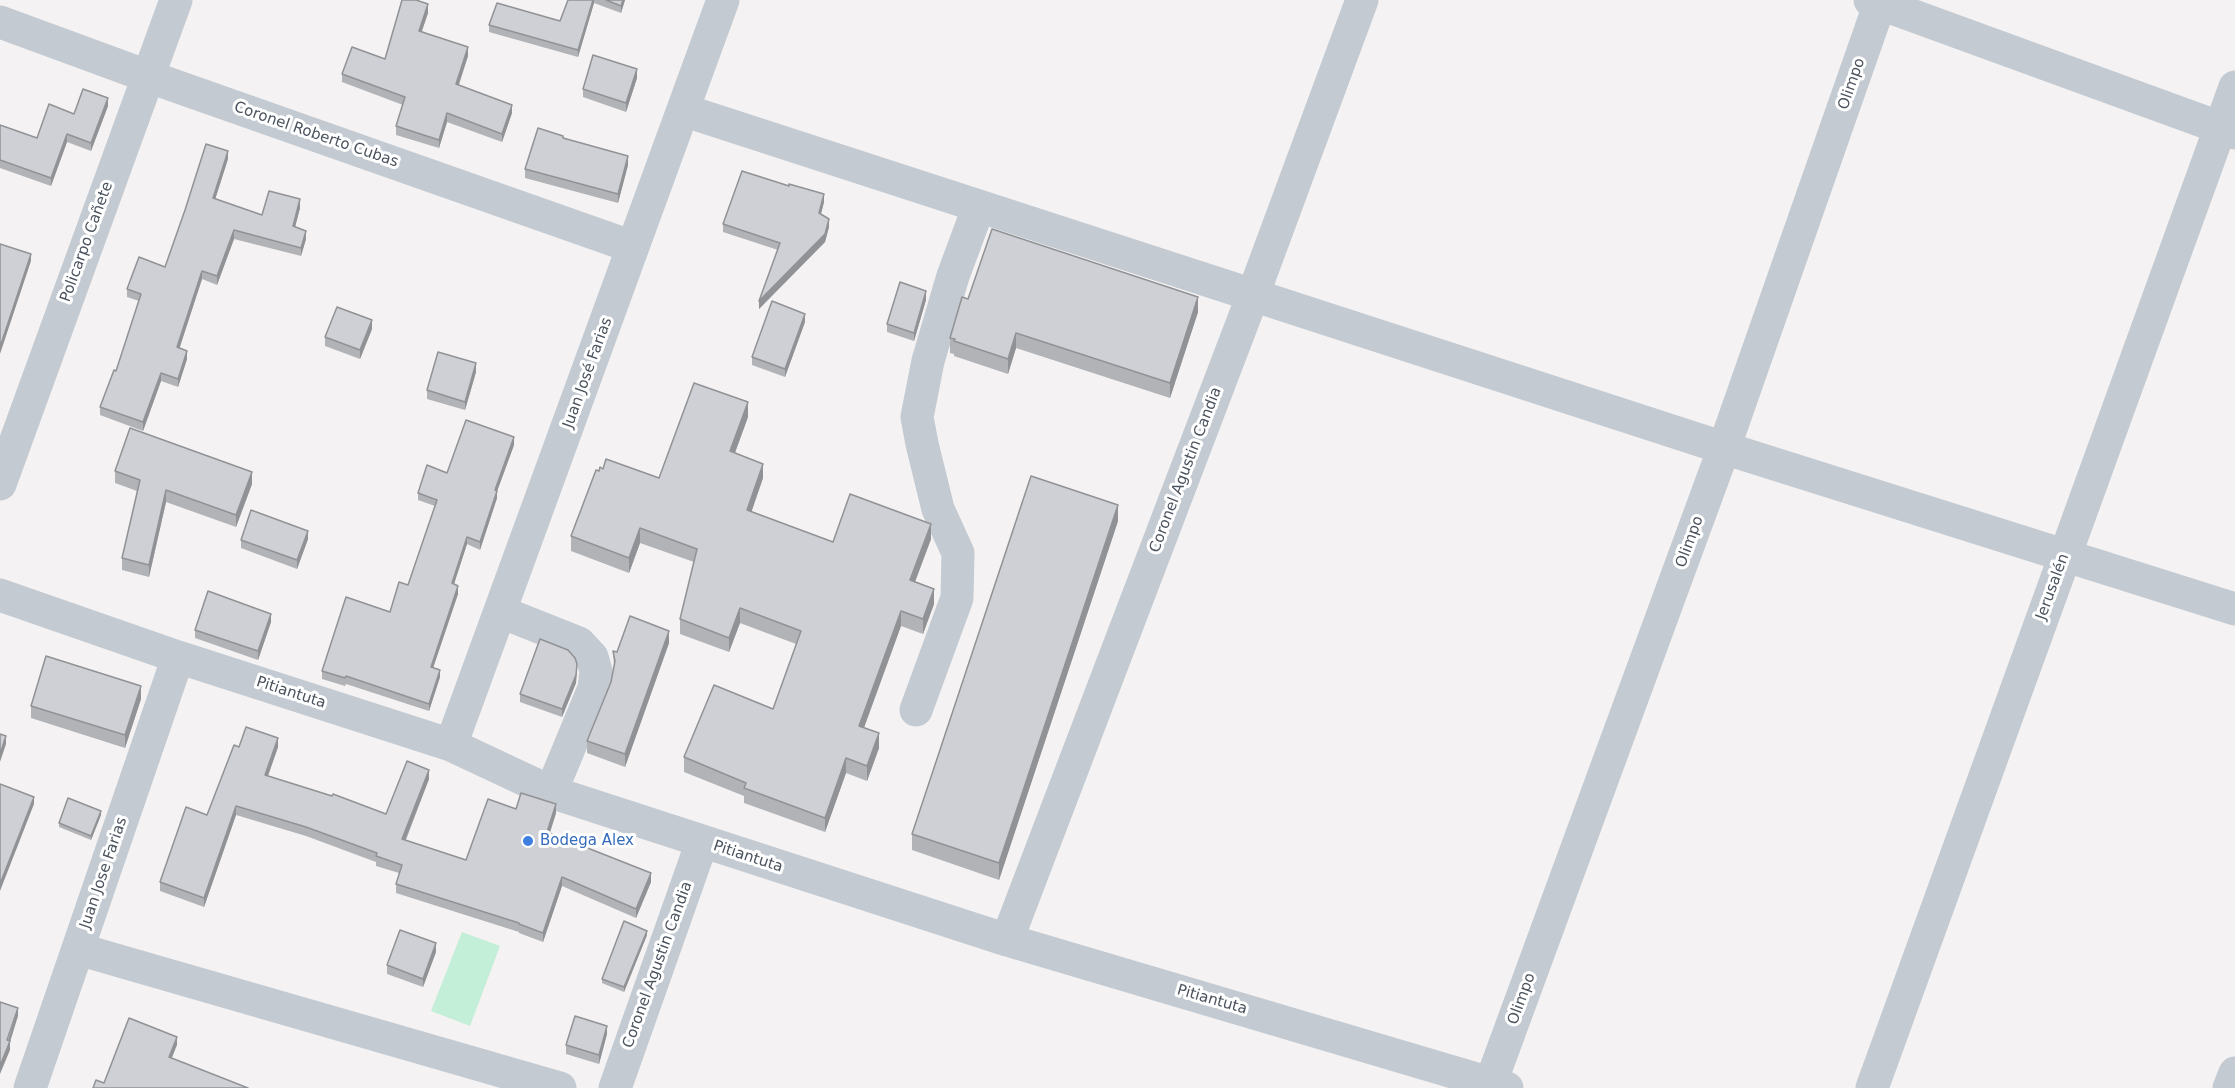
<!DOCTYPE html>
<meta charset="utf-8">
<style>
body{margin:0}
canvas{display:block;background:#f4f2f2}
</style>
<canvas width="2235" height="1088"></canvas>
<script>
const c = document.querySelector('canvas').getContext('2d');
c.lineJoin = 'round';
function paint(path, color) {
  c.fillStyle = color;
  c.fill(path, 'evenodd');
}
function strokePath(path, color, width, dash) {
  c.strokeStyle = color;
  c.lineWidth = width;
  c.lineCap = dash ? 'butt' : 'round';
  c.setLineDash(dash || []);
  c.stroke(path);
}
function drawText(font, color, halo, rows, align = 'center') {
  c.font = font + ' "DejaVu Sans",sans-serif';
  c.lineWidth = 6;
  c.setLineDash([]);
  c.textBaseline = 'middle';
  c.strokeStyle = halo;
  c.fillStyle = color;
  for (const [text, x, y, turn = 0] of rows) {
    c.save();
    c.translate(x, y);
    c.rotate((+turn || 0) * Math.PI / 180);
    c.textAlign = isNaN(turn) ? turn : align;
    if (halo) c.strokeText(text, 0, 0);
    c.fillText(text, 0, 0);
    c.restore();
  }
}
const green = new Path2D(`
 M 462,932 L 500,946 L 470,1026 L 431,1011 Z`);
const minor = new Path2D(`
 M 1870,0 L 2235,133
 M 0,22 L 147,76 L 633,247
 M 683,110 L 1724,448 L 2235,609
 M 0,484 L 176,0
 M 0,595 L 178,657 L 451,745 L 551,792 L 1007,940 L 1507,1088
 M 501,612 L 579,643 L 592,657 L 596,671 L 594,688 L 551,792
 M 916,710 L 957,598 L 958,553 L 938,509 L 922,444 L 917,417 L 928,361 L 953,276 L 979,206
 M 451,745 L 723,0
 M 1007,940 L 1253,295 L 1362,0
 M 78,949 L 560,1088
 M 1491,1082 L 1724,448 L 1881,0
 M 30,1088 L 178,657
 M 615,1088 L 702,842
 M 1872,1088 L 2235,87
 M 2229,1088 L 2235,1073`);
const wall = new Path2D(`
 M 568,0 L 625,0 L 621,13 L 594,3 L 578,57 L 489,32 L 489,25 L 560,21 Z
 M 428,13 L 422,31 L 468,56 L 459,85 L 512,113 L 502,142 L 447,122 L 439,148 L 396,135 L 396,126 L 403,105 L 342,82 L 342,74 L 385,59 Z
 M 637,78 L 626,112 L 583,97 L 583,89 Z
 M 108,106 L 91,151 L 67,142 L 51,186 L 0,168 L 0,125 L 37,138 L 74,114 Z
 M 563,138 L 628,165 L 618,203 L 525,178 L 525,169 Z
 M 228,159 L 215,199 L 262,215 L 300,208 L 295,227 L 306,239 L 301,256 L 234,239 L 217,285 L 202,279 L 179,348 L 187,359 L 178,387 L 161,381 L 143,431 L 100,415 L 100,407 L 116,371 L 139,301 L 127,297 L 127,289 L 165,267 Z
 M 824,202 L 821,214 L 829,227 L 825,242 L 759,309 L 778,250 L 723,232 L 723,224 Z
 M 968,299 L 1198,312 L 1170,398 L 1016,348 L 1008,374 L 954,356 L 954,354 L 950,353 L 950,338 Z
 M 926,300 L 914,341 L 887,332 L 887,324 Z
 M 805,322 L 785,377 L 752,365 L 752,357 Z
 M 372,329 L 360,359 L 325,346 L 325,337 Z
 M 476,372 L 465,410 L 427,399 L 427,390 Z
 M 748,417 L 735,453 L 763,478 L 751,512 L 833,542 L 931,539 L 915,582 L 934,604 L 923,634 L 901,626 L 864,728 L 879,748 L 867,781 L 846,773 L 825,832 L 744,803 L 744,796 L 684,772 L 684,757 L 773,709 L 796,644 L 740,623 L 729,652 L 680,634 L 680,619 L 694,562 L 640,543 L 629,573 L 571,551 L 571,536 L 599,471 L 603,469 L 659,478 Z
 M 514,445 L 497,491 L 497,498 L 480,550 L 467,544 L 454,584 L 458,594 L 433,668 L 440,677 L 429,711 L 346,684 L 345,686 L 322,679 L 322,671 L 390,612 L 408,585 L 435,506 L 418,500 L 418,493 L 447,473 Z
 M 115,471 L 252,484 L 236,527 L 166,502 L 149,577 L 122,570 L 122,558 L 137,491 L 115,483 Z
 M 1118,521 L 999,880 L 912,850 L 912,834 Z
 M 308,539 L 297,569 L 241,548 L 241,540 Z
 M 271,622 L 258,660 L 195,638 L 195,630 Z
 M 669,643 L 625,767 L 587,753 L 587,741 L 611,682 L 614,666 L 613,651 L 617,652 Z
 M 577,673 L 576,683 L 562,717 L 520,702 L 520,694 Z
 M 141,699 L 125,748 L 31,718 L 31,706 Z
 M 239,747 L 278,747 L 268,776 L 386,814 L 429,779 L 406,840 L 466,860 L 516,809 L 556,813 L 550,833 L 651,882 L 636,918 L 562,886 L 543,942 L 519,933 L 519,932 L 396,893 L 396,884 L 399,873 L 376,866 L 376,862 L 306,836 L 236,815 L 204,907 L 160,891 L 160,882 L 207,815 Z
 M 101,815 L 91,840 L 59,827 L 59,823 Z
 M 647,935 L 624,992 L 602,983 L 602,979 Z
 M 436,952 L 423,987 L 387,974 L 387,965 Z
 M 607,1034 L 599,1064 L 566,1054 L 566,1045 Z`);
const shadedWall = new Path2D(`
 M 593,0 L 594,0 L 594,3 L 578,57 L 578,50 Z
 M 623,0 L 625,0 L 621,13 L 621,6 Z
 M 428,4 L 428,13 L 419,39 L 419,31 Z
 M 468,47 L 468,56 L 456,92 L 456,84 Z
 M 637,69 L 637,78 L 626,112 L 626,103 Z
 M 108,98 L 108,106 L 91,151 L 91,143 Z
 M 512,105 L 512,113 L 502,142 L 502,134 Z
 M 447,113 L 447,122 L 439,148 L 439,140 Z
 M 67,134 L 67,142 L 51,186 L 51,178 Z
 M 228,151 L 228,159 L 213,206 L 213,198 Z
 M 628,156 L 628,165 L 618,203 L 618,194 Z
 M 824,194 L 824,202 L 819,221 L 819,213 Z
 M 300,199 L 300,208 L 293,235 L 293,226 Z
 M 829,219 L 829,227 L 825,242 L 759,309 L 759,301 Z
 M 234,230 L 234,239 L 217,285 L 217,276 Z
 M 306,231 L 306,239 L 301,256 L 301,248 Z
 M 31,254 L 31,261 L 0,354 L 0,347 Z
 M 202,271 L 202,279 L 177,356 L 177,347 Z
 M 926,291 L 926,300 L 914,341 L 914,333 Z
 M 1198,297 L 1198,312 L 1170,398 L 1170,383 Z
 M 805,314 L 805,322 L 785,377 L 785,369 Z
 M 372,320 L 372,329 L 360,359 L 360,350 Z
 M 1016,333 L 1016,348 L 1008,374 L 1008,359 Z
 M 187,351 L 187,359 L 178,387 L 178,379 Z
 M 476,363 L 476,372 L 465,410 L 465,402 Z
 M 161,373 L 161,381 L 143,431 L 143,422 Z
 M 748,402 L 748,417 L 730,466 L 730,451 Z
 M 514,437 L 514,445 L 495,497 L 495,490 Z
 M 763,464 L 763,478 L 747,525 L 747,510 Z
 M 252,472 L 252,484 L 236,527 L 236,515 Z
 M 166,490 L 166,502 L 149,577 L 149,565 Z
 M 497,491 L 497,498 L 480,550 L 480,542 Z
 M 1118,505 L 1118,521 L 999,880 L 999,863 Z
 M 931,524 L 931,539 L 910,595 L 910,580 Z
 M 640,528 L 640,543 L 629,573 L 629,558 Z
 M 308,531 L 308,539 L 297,569 L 297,560 Z
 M 467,537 L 467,544 L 452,590 L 452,583 Z
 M 458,586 L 458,594 L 431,674 L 431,667 Z
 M 934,589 L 934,604 L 923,634 L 923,619 Z
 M 740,608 L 740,623 L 729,652 L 729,638 Z
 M 901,611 L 901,626 L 859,741 L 859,726 Z
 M 271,614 L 271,622 L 258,660 L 258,651 Z
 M 669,631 L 669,643 L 625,767 L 625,754 Z
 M 577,664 L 576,683 L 562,717 L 562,709 Z
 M 440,670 L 440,677 L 429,711 L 429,704 Z
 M 141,686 L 141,699 L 125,748 L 125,735 Z
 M 879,733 L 879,748 L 867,781 L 867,766 Z
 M 6,736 L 6,744 L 0,762 L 0,754 Z
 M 278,738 L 278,747 L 265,784 L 265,775 Z
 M 846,758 L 846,773 L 825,832 L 825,818 Z
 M 429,770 L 429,779 L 402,848 L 402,839 Z
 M 34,797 L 34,804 L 0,891 L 0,884 Z
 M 556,804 L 556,813 L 547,841 L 547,832 Z
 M 236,806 L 236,815 L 204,907 L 204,898 Z
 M 101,811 L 101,815 L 91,840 L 91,836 Z
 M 651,873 L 651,882 L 636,918 L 636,909 Z
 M 562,877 L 562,886 L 543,942 L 543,933 Z
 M 647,931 L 647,935 L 624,992 L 624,987 Z
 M 436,943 L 436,952 L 423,987 L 423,979 Z
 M 18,1008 L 18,1016 L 10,1042 L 10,1050 L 0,1074 L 0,1066 Z
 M 607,1026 L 607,1034 L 599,1064 L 599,1055 Z
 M 177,1037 L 177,1045 L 169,1065 L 169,1057 Z`);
const building = new Path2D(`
 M 402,0 L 416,0 L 428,4 L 419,31 L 468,47 L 456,84 L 512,105 L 502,134 L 447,113 L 439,140 L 396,126 L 405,97 L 342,74 L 352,47 L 385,59 Z
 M 568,0 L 593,0 L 578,50 L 489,25 L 497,3 L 560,21 Z
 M 606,0 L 623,0 L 621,6 Z
 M 593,55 L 637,69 L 626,103 L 583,89 Z
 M 83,89 L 108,98 L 91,143 L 67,134 L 51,178 L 0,160 L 0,125 L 37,138 L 49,104 L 74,114 Z
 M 538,128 L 563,136 L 563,138 L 628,156 L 618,194 L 525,169 Z
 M 206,144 L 228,151 L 213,198 L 262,215 L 269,191 L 300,199 L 293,226 L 306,231 L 301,248 L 234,230 L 217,276 L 202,271 L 177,347 L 187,351 L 178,379 L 161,373 L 143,422 L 100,407 L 114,370 L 116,371 L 141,294 L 127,289 L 139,257 L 165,267 L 185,210 Z
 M 742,171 L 789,186 L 789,184 L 824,194 L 819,213 L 829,219 L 825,234 L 759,301 L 780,243 L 723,224 Z
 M 992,229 L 1198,297 L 1170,383 L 1016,333 L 1008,359 L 954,341 L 955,339 L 950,338 L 962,297 L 968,299 Z
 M 0,244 L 31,254 L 0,347 Z
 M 900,282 L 926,291 L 914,333 L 887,324 Z
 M 772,301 L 805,314 L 785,369 L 752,357 Z
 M 337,307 L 372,320 L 360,350 L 325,337 Z
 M 438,352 L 476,363 L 465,402 L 427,390 Z
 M 694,383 L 748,402 L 730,451 L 763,464 L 747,510 L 833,542 L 850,494 L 931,524 L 910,580 L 934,589 L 923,619 L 901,611 L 859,726 L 879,733 L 867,766 L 846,758 L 825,818 L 744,788 L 746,783 L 684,757 L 714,685 L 773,709 L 801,631 L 740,608 L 729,638 L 680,619 L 697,549 L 640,528 L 629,558 L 571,536 L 596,470 L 599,471 L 600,467 L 603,469 L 606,459 L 659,478 Z
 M 466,420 L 514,437 L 495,490 L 497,491 L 480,542 L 467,537 L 452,583 L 458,586 L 431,667 L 440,670 L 429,704 L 346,676 L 345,678 L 322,671 L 346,597 L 390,612 L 399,582 L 408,585 L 437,500 L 418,493 L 427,465 L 447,473 Z
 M 130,428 L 252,472 L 236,515 L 166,490 L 149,565 L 122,558 L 140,480 L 115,471 Z
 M 1031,476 L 1118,505 L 999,863 L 912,834 Z
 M 251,510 L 308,531 L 297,560 L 241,540 Z
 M 208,591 L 271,614 L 258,651 L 195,630 Z
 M 630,616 L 669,631 L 625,754 L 587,741 L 611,682 L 615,661 L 613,651 L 617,652 Z
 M 540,639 L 568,650 L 575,658 L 577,664 L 576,675 L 562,709 L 520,694 Z
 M 46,656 L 141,686 L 125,735 L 31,706 Z
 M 246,727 L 278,738 L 265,775 L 332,796 L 333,794 L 386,814 L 407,761 L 429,770 L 402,839 L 466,860 L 488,799 L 516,809 L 521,793 L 556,804 L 547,832 L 651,873 L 636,909 L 562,877 L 543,933 L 519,924 L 519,923 L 396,884 L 402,865 L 376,856 L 377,853 L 306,827 L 236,806 L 204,898 L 160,882 L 186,807 L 207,815 L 234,745 L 239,747 Z
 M 0,734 L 6,736 L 0,754 Z
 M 0,784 L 34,797 L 0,884 Z
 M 68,798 L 101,811 L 91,836 L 59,823 Z
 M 624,921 L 647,931 L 624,987 L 602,979 Z
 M 400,930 L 436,943 L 423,979 L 387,965 Z
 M 0,1002 L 18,1008 L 7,1040 L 10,1041 L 0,1066 Z
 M 575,1016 L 607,1026 L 599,1055 L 566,1045 Z
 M 129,1018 L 177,1037 L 169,1057 L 248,1088 L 93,1088 L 96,1080 L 104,1083 Z`);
const markers = [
 [528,841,6,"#3f7fe0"]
];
const streetNames = [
 ["Olimpo",1852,84,-71],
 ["Coronel Roberto Cubas",316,135,19],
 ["Policarpo Cañete",87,242,-70],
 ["Juan José Farias",588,373,-70],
 ["Coronel Agustin Candia",1186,470,-69],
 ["Olimpo",1690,542,-70],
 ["Jerusalén",2053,587,-70],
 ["Pitiantuta",291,693,18],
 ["Pitiantuta",748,857,18],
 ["Juan Jose Farias",104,873,-71],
 ["Coronel Agustin Candia",658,965,-70],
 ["Olimpo",1522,999,-70],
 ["Pitiantuta",1212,1000,16]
];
const shopNames = [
 ["Bodega Alex",540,841]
];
paint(green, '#c3eed7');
strokePath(minor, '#c3cad2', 33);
paint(wall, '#b2b3b7');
paint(shadedWall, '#919295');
paint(building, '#cfd0d5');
strokePath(building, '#919295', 1.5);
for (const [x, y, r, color] of markers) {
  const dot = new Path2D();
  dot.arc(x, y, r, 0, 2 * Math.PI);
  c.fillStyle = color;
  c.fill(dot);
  strokePath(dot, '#fff', 2);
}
drawText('15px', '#4a535e', '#fff', streetNames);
drawText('15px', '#366cbe', '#fff', shopNames, 'left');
</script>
